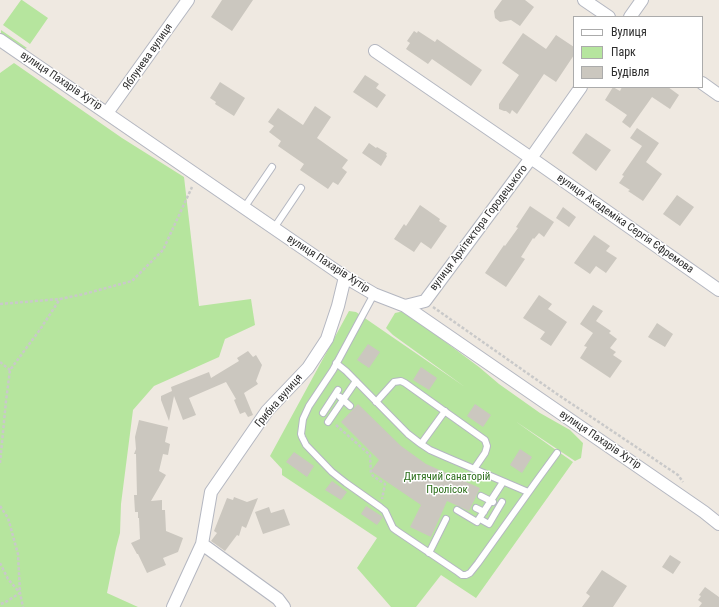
<!DOCTYPE html>
<meta charset="utf-8">
<style>
body{margin:0}
#map{position:relative;width:719px;height:607px;overflow:hidden;background:#efe9e1;font-family:"Roboto Condensed",sans-serif}
canvas{display:block}
.legend{position:absolute;left:573px;top:16px;width:130px;height:72px;box-sizing:border-box;background:#fff;border:1px solid #ababab;margin:0;padding:5px 7px;list-style:none;font-size:12px;color:#2e2e2e}
.legend li{display:flex;align-items:center;gap:8px;height:20px}
.legend b{width:20px;border:1px solid #ababab}
</style>
<div id="map">
<canvas width="719" height="607"></canvas>
<ul class="legend">
<li><b style="height:5px;background:#fff"></b>Вулиця</li>
<li><b style="height:11px;background:#b6e59e"></b>Парк</li>
<li><b style="height:11px;background:#cbc7bf"></b>Будівля</li>
</ul>
</div>
<script>
const ctx = document.querySelector('canvas').getContext('2d');
ctx.lineJoin = 'round';
function fill(path, color) { ctx.fillStyle = color; ctx.fill(path, 'evenodd'); }
const toPath = rows => new Path2D(rows.map(r => 'M' + r).join(''));
function stroke(path, color, width, dash) { ctx.strokeStyle = color; ctx.lineWidth = width; ctx.lineCap = dash ? 'butt' : 'round'; ctx.setLineDash(dash || []); ctx.stroke(path); }
function drawText(font, color, halo, rows, align = 'center') {
  ctx.font = font + ' "Roboto Condensed",sans-serif'; ctx.lineWidth = 3; ctx.setLineDash([]); ctx.textBaseline = 'middle'; ctx.strokeStyle = halo; ctx.fillStyle = color; for (const [text, x, y, turn = 0] of rows) {
    ctx.save(); ctx.translate(x, y); ctx.rotate((+turn || 0) * Math.PI / 180); ctx.textAlign = isNaN(turn) ? turn : align; if (halo) ctx.strokeText(text, 0, 0); ctx.fillText(text, 0, 0); ctx.restore();
  }
}
fill(toPath([
 [21,0,22,0,48,18,30,44,3,25],
 [1,30,27,48,22,50,1,35],
 [14,63,122,138,184,177,199,306,251,299,255,325,225,339,219,357,154,386,133,410,121,504,120,533,116,548,107,593,138,607,0,607,0,73],
 [349,311,356,312,465,387,393,335,386,328,395,313,404,311,479,367,499,384,540,413,570,430,583,443,581,458,575,461,515,421,573,462,476,598,441,575,416,607,391,607,357,568,377,538,282,475,282,469,270,456]
]), '#b6e59e');
fill(toPath([
 [222,0,253,0,232,31,211,17],
 [502,0,525,0,534,7,520,26,511,20,500,22,495,18,494,11],
 [414,31,417,33,418,31,435,42,437,39,482,70,471,86,432,59,428,64,406,49,410,43,407,41],
 [523,33,546,49,556,35,574,47,574,55,556,82,544,74,517,114,512,110,510,114,506,111,504,111,499,109,499,104,519,75,502,63],
 [365,75,379,84,376,88,386,95,377,108,353,92],
 [220,82,245,98,234,116,215,104,216,102,210,98],
 [613,87,620,91,622,87,668,87,679,95,670,109,652,97,630,128,622,122,627,115,605,100],
 [315,106,331,117,317,138,348,160,342,168,347,172,338,185,333,182,328,189,300,170,304,164,278,146,281,141,269,132,274,126,268,122,278,108,303,125],
 [637,128,659,143,646,162,662,174,643,201,628,191,630,190,619,183,624,176,622,175,642,146,630,138],
 [586,133,611,150,596,171,572,153],
 [369,143,376,148,377,147,387,153,386,155,387,156,381,166,362,153],
 [677,195,694,207,680,226,663,214],
 [420,205,440,219,439,221,447,226,431,249,421,242,414,252,394,239,404,224,406,226],
 [530,206,554,222,544,237,539,233,534,239,533,238,521,257,525,259,506,287,485,273,504,245,505,246,518,228,516,227],
 [563,207,576,217,569,227,556,218],
 [594,235,610,246,606,251,617,258,606,273,596,266,590,274,574,263],
 [539,295,552,304,548,309,567,322,551,346,540,339,545,332,523,318],
 [593,305,603,311,596,321,611,331,609,333,617,339,610,348,616,352,613,355,622,361,610,378,580,358,587,347,584,346,593,333,580,324],
 [657,323,673,334,665,347,648,337],
 [368,344,380,352,369,368,357,360],
 [248,351,253,357,256,355,262,365,256,381,258,384,244,393,253,415,248,417,245,412,240,414,234,400,236,399,226,382,189,398,196,415,183,420,174,396,169,421,161,400,161,396,172,391,171,387,209,372,211,378,239,361,237,358],
 [421,367,437,378,429,390,413,380],
 [358,404,401,446,426,464,480,488,469,511,447,501,431,537,410,527,421,505,371,471,379,460,341,422],
 [475,404,491,415,483,427,467,416],
 [139,420,168,427,165,442,170,444,168,455,163,454,159,471,166,475,151,501,162,500,162,510,165,510,166,531,183,538,178,552,163,558,166,565,147,573,138,554,137,554,131,543,140,539,139,518,138,518,138,512,135,512,134,495,137,495,136,454,134,454,136,449,135,437],
 [520,449,532,457,522,473,510,465],
 [294,452,314,466,307,477,286,462],
 [332,481,347,492,341,500,325,490],
 [234,497,247,502,258,498,246,528,242,526,239,536,237,535,225,551,211,541,217,533,214,531,227,498,233,500],
 [366,506,383,517,377,525,361,514],
 [269,507,271,513,284,509,290,525,263,534,255,512],
 [670,555,681,562,673,574,662,567],
 [602,570,627,586,613,607,582,607,590,596,586,593],
 [705,587,719,597,719,607,699,607,702,603,698,600,701,596,699,595]
]), '#cbc7bf');
const service = toPath([
 [244,208,272,167],
 [274,228,301,188],
 [374,294,333,370,309,406,303,419,301,434,302,437,306,445,332,472,346,483,380,507,385,511,393,528,397,531,458,572,462,575,466,575,470,573,478,563,538,479,557,453],
 [336,363,346,371,408,434,421,444,430,450,446,457,528,492],
 [340,397,350,406],
 [376,402,394,382,401,381,405,383,485,440,487,446,486,450,485,453,474,469],
 [323,413,338,390],
 [328,422,356,381],
 [421,444,445,411],
 [481,496,493,502],
 [476,508,484,512],
 [457,510,477,522,503,482],
 [480,519,489,524,502,502],
 [429,553,446,519]
]);
const minor = toPath([
 [584,0,609,17],
 [630,17,642,0],
 [0,40,345,277,374,294,405,306,704,512,719,524],
 [375,51,531,158,719,290],
 [702,83,719,95],
 [107,113,188,0],
 [405,306,425,301,531,158,581,87],
 [173,607,202,544],
 [284,607,278,599,202,544,211,492,267,411,308,368,327,339,338,306,345,277]
]);
stroke(service, '#b4b7c1', 8);
stroke(minor, '#b4b7c1', 14);
stroke(toPath([
 [0,304,60,299,84,294,132,281,163,250,192,187],
 [433,307,557,394,678,475,683,482],
 [0,362,10,370],
 [336,425,370,455,371,473,373,476,385,484,382,499],
 [0,463,6,401,10,370,39,331,60,299],
 [0,506,8,518,18,554,20,593,4,603,0,604],
 [0,563,8,579,20,593,23,607]
]), '#c9c9c9', 2.5, [3, 2]);
stroke(service, '#fff', 6);
stroke(minor, '#fff', 12);
drawText('11px', '#2e2e2e', '#fff', [
 ["Яблунева вулиця",148,57,-55],
 ["вулиця Пахарів Хутір",61,81,34],
 ["вулиця Академіка Сергія Єфремова",625,224,35],
 ["вулиця Архітектора Городецького",479,228,-53],
 ["вулиця Пахарів Хутір",328,264,33],
 ["Грибна вулиця",279,401,-49],
 ["вулиця Пахарів Хутір",600,440,34]
]);
drawText('11px', '#2c6e1b', '#fff', [
 ["Дитячий санаторій",447,477],
 ["Пролісок",447,490]
]);
</script>
